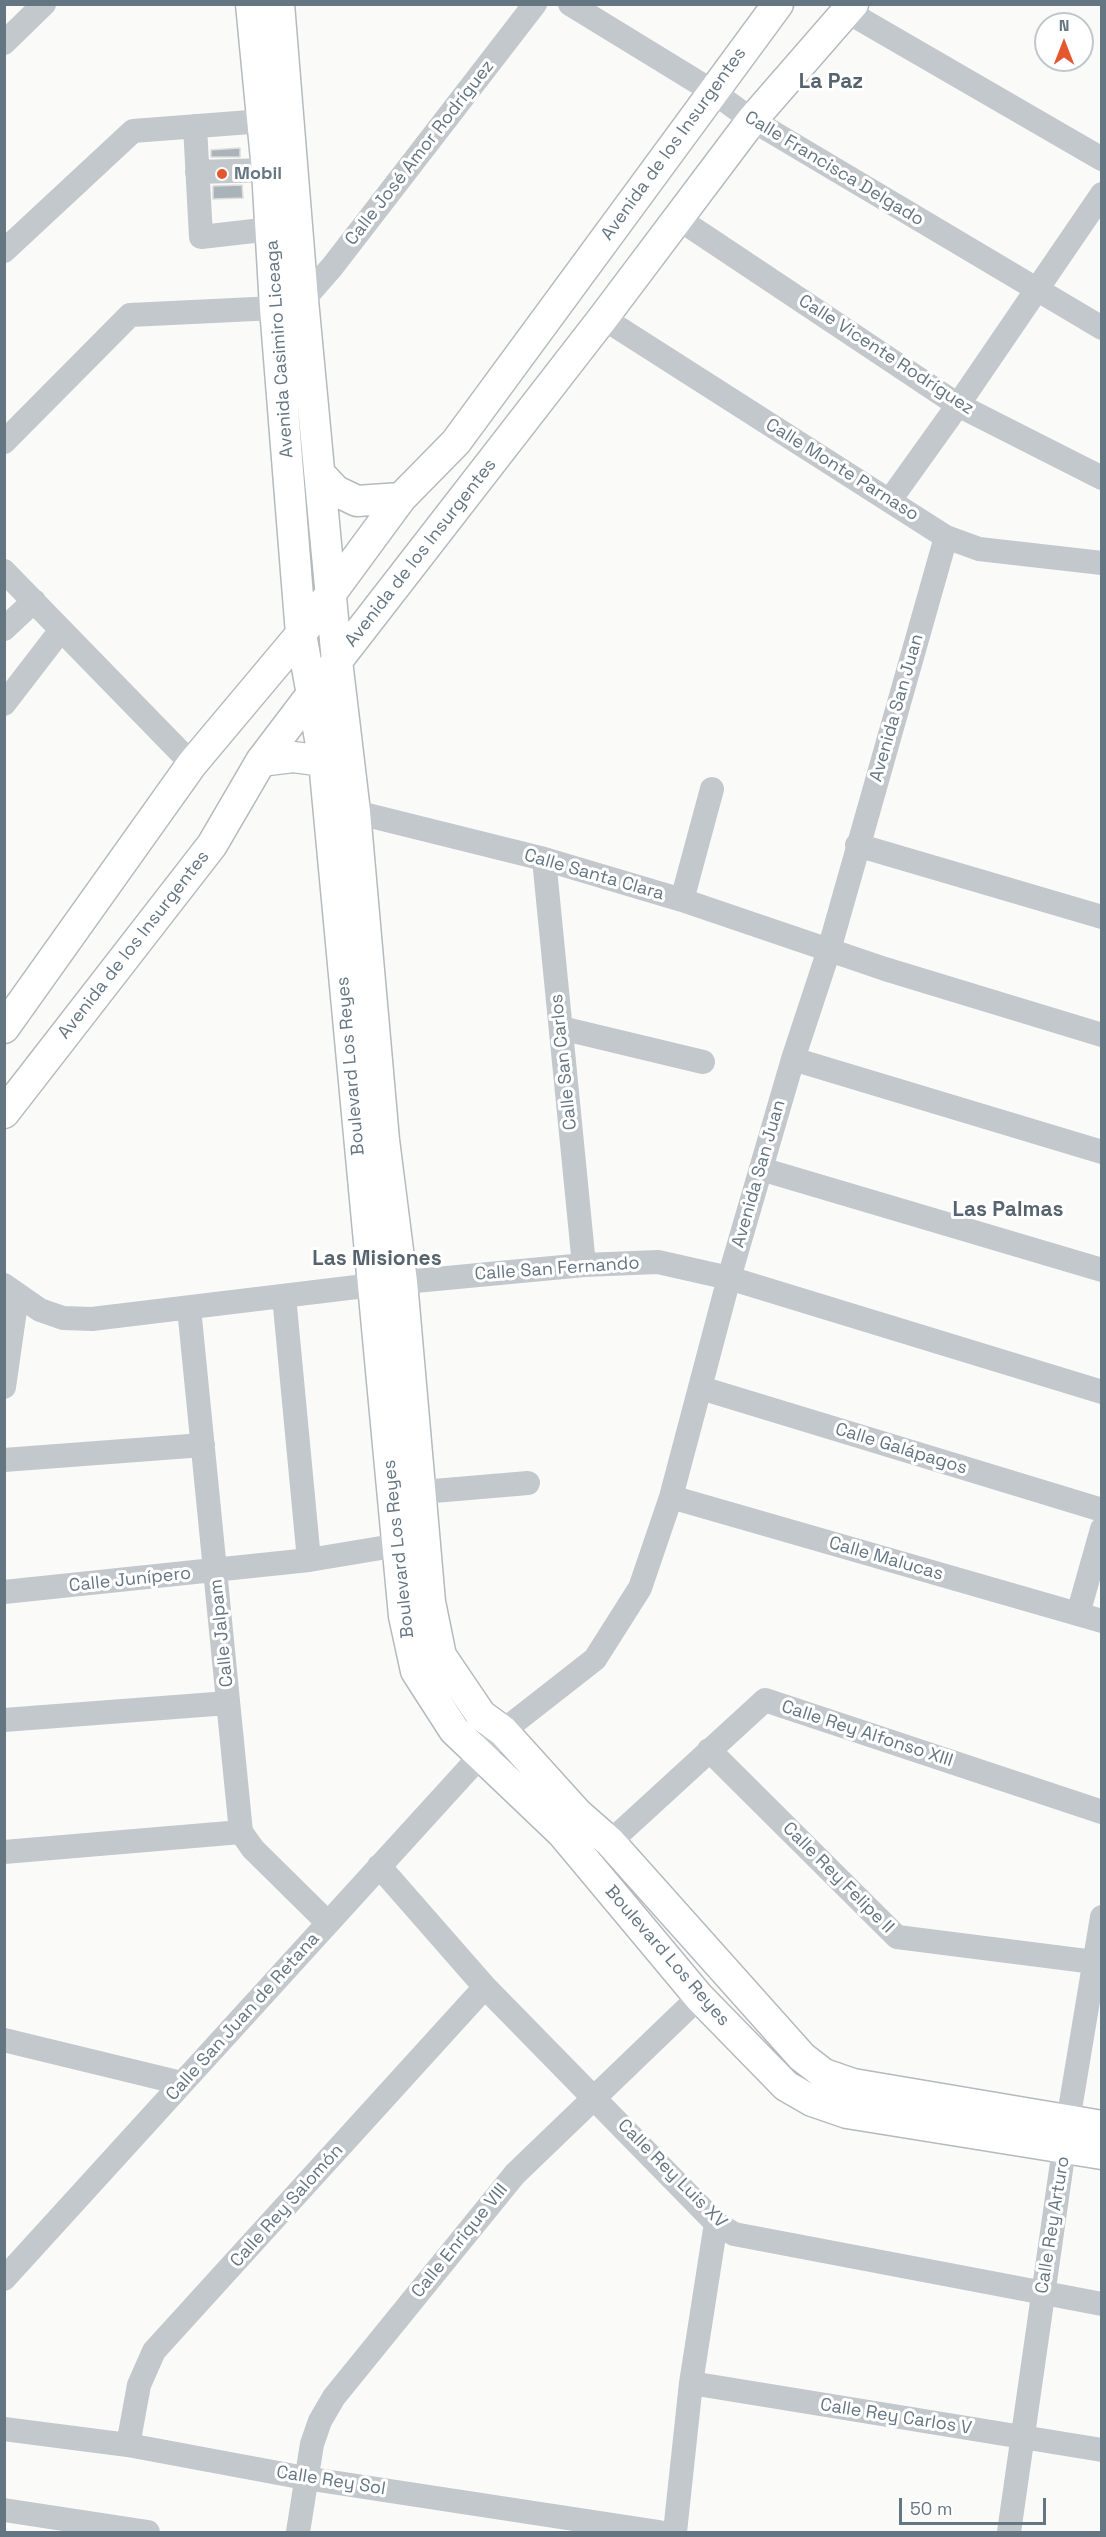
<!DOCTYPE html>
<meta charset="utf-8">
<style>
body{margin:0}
#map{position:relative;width:1106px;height:2537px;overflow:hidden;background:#fafaf8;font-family:"Space Grotesk",sans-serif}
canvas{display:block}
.frame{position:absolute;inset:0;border:6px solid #657683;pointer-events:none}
.north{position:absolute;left:1034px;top:12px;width:60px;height:60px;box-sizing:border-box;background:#fff;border:2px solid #c1c8cd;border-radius:50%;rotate:0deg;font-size:16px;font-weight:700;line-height:24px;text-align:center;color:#657683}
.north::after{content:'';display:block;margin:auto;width:21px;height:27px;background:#e4572e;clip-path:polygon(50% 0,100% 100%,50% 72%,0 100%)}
.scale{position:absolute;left:899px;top:2498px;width:147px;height:27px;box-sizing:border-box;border:3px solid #657683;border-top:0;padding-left:8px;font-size:18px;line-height:21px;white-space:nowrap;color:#657683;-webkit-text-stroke:4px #fff;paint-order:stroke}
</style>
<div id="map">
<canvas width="1106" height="2537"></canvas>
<div class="frame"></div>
<div class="north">N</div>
<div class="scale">50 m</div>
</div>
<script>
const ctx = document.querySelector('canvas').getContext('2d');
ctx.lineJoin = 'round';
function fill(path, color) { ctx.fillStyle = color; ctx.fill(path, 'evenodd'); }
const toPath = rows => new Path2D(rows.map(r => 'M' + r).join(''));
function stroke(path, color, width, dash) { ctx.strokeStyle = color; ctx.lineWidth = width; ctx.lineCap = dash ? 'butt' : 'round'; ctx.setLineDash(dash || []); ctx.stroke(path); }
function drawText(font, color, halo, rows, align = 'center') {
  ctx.font = font + ' "Space Grotesk",sans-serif'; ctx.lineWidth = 6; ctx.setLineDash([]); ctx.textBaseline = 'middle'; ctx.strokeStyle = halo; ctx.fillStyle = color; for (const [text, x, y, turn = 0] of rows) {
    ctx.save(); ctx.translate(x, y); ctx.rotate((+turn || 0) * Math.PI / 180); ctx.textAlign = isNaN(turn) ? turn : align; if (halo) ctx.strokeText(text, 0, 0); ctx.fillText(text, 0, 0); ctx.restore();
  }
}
const building = toPath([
 [240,148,240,157,211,157,211,150,240,148],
 [242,185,243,198,213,199,213,186,242,185]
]);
fill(building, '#aab3b9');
stroke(building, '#dcdcda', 1.5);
const major = toPath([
 [251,4,267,170,275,308,301,634,324,761,404,1616,416,1671,454,1730,562,1833,699,1997,786,2086,812,2101,847,2113,1102,2154],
 [279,4,303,300,337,661,355,812,384,1140,402,1282,430,1602,441,1656,481,1715,503,1731,578,1814,610,1842,802,2057,824,2074,853,2084,1102,2126],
 [320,474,336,491,357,501,401,498],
 [261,761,293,757,324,761],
 [4,1028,192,764,301,634,401,498,456,442,778,4],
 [4,1113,212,845,261,761,337,661,603,318,752,120,853,4]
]);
stroke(major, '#b5babe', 33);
stroke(toPath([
 [570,4,712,91,752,120,1102,328],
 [848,12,1102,159],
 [4,43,44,4],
 [195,126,201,237,271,229],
 [197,172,267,170],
 [679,219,958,405,1102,478],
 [4,251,133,131,263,121],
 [603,318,946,537,979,549,1102,563],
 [4,442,130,315,275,308,303,300,332,267,535,4],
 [890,500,958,405,1102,194],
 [4,571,192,764],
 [4,629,34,601],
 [4,704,61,630],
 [355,812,544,859,682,900,885,969,1102,1035],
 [857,845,1102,917],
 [544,859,584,1265],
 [682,900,712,789],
 [561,1028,703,1062],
 [793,1059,1102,1152],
 [761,1169,1102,1270],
 [4,1285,40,1310,63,1318,92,1319,373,1285,584,1265,658,1262,729,1278,1102,1392],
 [284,1296,309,1560],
 [189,1308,241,1832,253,1849,328,1923],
 [4,1387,17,1296],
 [701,1388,1102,1510],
 [4,1460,203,1445],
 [422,1492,528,1483],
 [671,1497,1102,1621],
 [4,1592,309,1560,399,1545],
 [1078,1614,1102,1529],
 [4,1720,228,1703],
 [709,1750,897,1937,1102,1963],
 [610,1842,765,1700,1102,1812],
 [4,1852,241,1832],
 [379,1866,485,1987,716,2223,734,2234,1102,2304],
 [4,2040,181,2083],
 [4,2279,503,1731,595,1659,640,1588,671,1497,729,1278,793,1059,829,950,946,537],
 [691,2383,1102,2450],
 [4,2429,128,2445,305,2478,659,2532],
 [128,2445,139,2385,154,2351,485,1987],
 [4,2510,148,2532],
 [298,2532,312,2444,320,2421,334,2397,515,2174,699,1997],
 [675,2532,691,2383,716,2223],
 [1009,2532,1068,2121,1102,1917]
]), '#c3c8cc', 24);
stroke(major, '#fff', 30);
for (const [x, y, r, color] of [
 [222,174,6,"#e4572e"]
]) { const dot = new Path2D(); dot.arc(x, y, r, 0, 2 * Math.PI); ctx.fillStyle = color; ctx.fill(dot); stroke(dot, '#fff', 2); }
drawText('18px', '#657683', '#fff', [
 ["Avenida de los Insurgentes",674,144,-54],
 ["Calle José Amor Rodríguez",420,153,-52],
 ["Calle Francisca Delgado",834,169,31],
 ["Avenida Casimiro Liceaga",280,349,-94],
 ["Calle Vicente Rodríguez",886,355,33],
 ["Calle Monte Parnaso",842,470,32],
 ["Avenida de los Insurgentes",421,553,-52],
 ["Avenida San Juan",897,708,-74],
 ["Calle Santa Clara",594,875,16],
 ["Avenida de los Insurgentes",134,945,-52],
 ["Calle San Carlos",564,1062,-96],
 ["Boulevard Los Reyes",351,1066,-95],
 ["Avenida San Juan",759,1174,-74],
 ["Calle San Fernando",557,1269,-4],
 ["Calle Galápagos",901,1449,17],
 ["Boulevard Los Reyes",399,1549,-96],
 ["Calle Malucas",886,1559,16],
 ["Calle Junípero",130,1580,-6],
 ["Calle Jalpam",222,1633,-96],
 ["Calle Rey Alfonso XIII",867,1734,18],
 ["Calle Rey Felipe II",838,1878,45],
 ["Boulevard Los Reyes",667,1956,49],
 ["Calle San Juan de Retana",243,2017,-48],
 ["Calle Rey Luis XV",672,2174,45],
 ["Calle Rey Salomón",287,2206,-48],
 ["Calle Rey Arturo",1053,2225,-81],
 ["Calle Enrique VIII",460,2241,-51],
 ["Calle Rey Carlos V",896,2417,9],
 ["Calle Rey Sol",331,2481,9]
]);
drawText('bold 18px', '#657683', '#fff', [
 ["Mobil",234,174]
], 'left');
drawText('bold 21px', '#57646e', '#fff', [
 ["La Paz",831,82],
 ["Las Palmas",1008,1210],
 ["Las Misiones",377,1259]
]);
</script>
